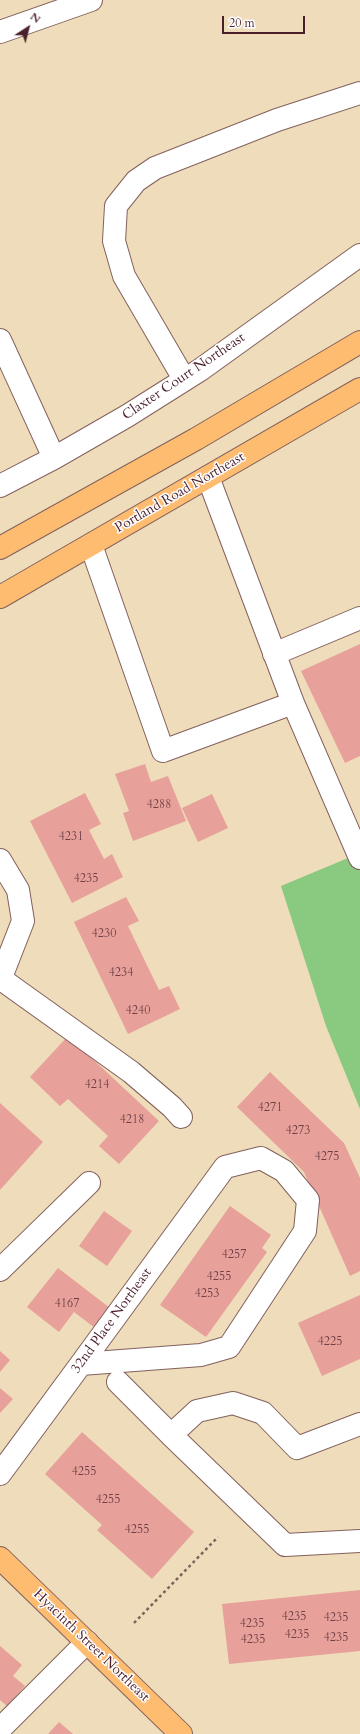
<!DOCTYPE html>
<style>
body{margin:0}
#map{position:relative;width:360px;height:1734px;overflow:hidden;background:#eedcba;font-family:Cardo,serif}
canvas{display:block}
.north{position:absolute;left:8px;top:8px;width:40px;height:40px;-webkit-text-stroke:3px #fff;paint-order:stroke;rotate:36deg;font-size:11px;font-weight:700;line-height:16px;text-align:center;color:#4a1f2b}
.north::after{content:'';display:block;margin:auto;width:14px;height:18px;background:#4a1f2b;clip-path:polygon(50% 0,100% 100%,50% 72%,0 100%)}
.scale{position:absolute;left:222px;top:16px;width:83px;height:18px;box-sizing:border-box;border:2px solid #4a1f2b;border-top:0;padding-left:5px;font-size:12px;line-height:14px;white-space:nowrap;color:#4a1f2b;-webkit-text-stroke:3px #fff;paint-order:stroke}
</style>
<div id="map">
<canvas width="360" height="1734"></canvas>
<div class="north">N</div>
<div class="scale">20 m</div>
</div>
<script>
const ctx = document.querySelector('canvas').getContext('2d');
ctx.lineJoin = 'round';
function fill(path, color) { ctx.fillStyle = color; ctx.fill(path, 'evenodd'); }
const toPath = rows => new Path2D(rows.map(r => 'M' + r).join(''));
function stroke(path, color, width, dash) { ctx.strokeStyle = color; ctx.lineWidth = width; ctx.lineCap = dash ? 'butt' : 'round'; ctx.setLineDash(dash || []); ctx.stroke(path); }
function drawText(font, color, halo, rows, align = 'center') {
  ctx.font = font + ' Cardo,serif'; ctx.lineWidth = 3; ctx.setLineDash([]); ctx.textBaseline = 'middle'; ctx.strokeStyle = halo; ctx.fillStyle = color; for (const [text, x, y, turn = 0] of rows) {
    ctx.save(); ctx.translate(x, y); ctx.rotate((+turn || 0) * Math.PI / 180); ctx.textAlign = isNaN(turn) ? turn : align; if (halo) ctx.strokeText(text, 0, 0); ctx.fillText(text, 0, 0); ctx.restore();
  }
}
fill(toPath([
 [360,853,360,1109,326,1026,281,886]
]), '#8ac980');
fill(toPath([
 [360,644,360,756,345,763,301,671],
 [145,764,151,782,168,776,186,821,133,841,123,813,129,811,115,774],
 [85,793,101,824,89,830,104,859,112,854,123,877,72,903,30,821],
 [212,794,228,828,198,842,182,808],
 [126,897,139,921,128,926,159,990,169,986,180,1009,128,1034,74,922],
 [68,1036,159,1121,119,1164,99,1146,108,1136,68,1099,60,1106,30,1077],
 [270,1072,344,1143,360,1178,360,1271,350,1276,304,1172,237,1107],
 [0,1103,43,1142,0,1190],
 [230,1206,271,1235,262,1248,267,1252,206,1337,160,1305],
 [104,1211,132,1231,107,1266,79,1246],
 [58,1268,110,1308,95,1328,74,1312,59,1332,27,1307],
 [360,1295,360,1359,322,1376,298,1323],
 [0,1351,10,1360,0,1372],
 [0,1388,13,1399,0,1413],
 [82,1432,194,1532,152,1579,97,1530,102,1525,45,1474],
 [360,1590,360,1651,229,1664,222,1604],
 [0,1646,22,1665,13,1676,25,1686,7,1706,0,1700],
 [59,1722,73,1734,48,1734]
]), '#e7a19a');
const minor = toPath([
 [0,32,91,0],
 [0,340,54,458],
 [184,379,124,276,114,241,116,206,136,181,155,168,277,120,360,93],
 [208,477,293,703,360,858],
 [0,486,54,458,127,416,200,370,360,255],
 [91,545,163,751,293,703],
 [274,654,360,618],
 [0,860,18,890,23,921,0,980],
 [1,979,131,1072,172,1107,181,1117],
 [0,1270,89,1183],
 [118,1382,171,1435],
 [360,1424,297,1448,263,1413,233,1403,197,1411,171,1435,285,1545,360,1541],
 [0,1474,81,1364,225,1167,261,1158,284,1171,308,1200,305,1231,229,1347,201,1355,81,1364],
 [0,1729,87,1642]
]);
const major = toPath([
 [0,548,196,439,360,342],
 [0,597,360,389],
 [0,1558,181,1734]
]);
stroke(minor, '#83615d', 24);
stroke(major, '#83615d', 24);
stroke(toPath([
 [134,1623,218,1537]
]), '#83615d', 2.5, [3, 3]);
stroke(minor, '#fff', 22);
stroke(major, '#fdbc70', 22);
drawText('12px', '#714047', null, [
 ["4288",159,805],
 ["4231",71,837],
 ["4235",86,879],
 ["4230",104,934],
 ["4234",121,973],
 ["4240",138,1011],
 ["4214",97,1085],
 ["4271",270,1108],
 ["4218",132,1120],
 ["4273",298,1131],
 ["4275",327,1157],
 ["4257",234,1255],
 ["4255",219,1277],
 ["4253",207,1294],
 ["4167",67,1304],
 ["4225",330,1342],
 ["4255",84,1472],
 ["4255",108,1500],
 ["4255",137,1530],
 ["4235",294,1617],
 ["4235",336,1618],
 ["4235",252,1624],
 ["4235",297,1635],
 ["4235",336,1638],
 ["4235",253,1640]
]);
drawText('14px', '#4a1f2b', '#fff', [
 ["Claxter Court Northeast",184,377,-34],
 ["Portland Road Northeast",180,493,-30],
 ["32nd Place Northeast",112,1321,-54],
 ["Hyacinth Street Northeast",91,1646,44]
]);
</script>
